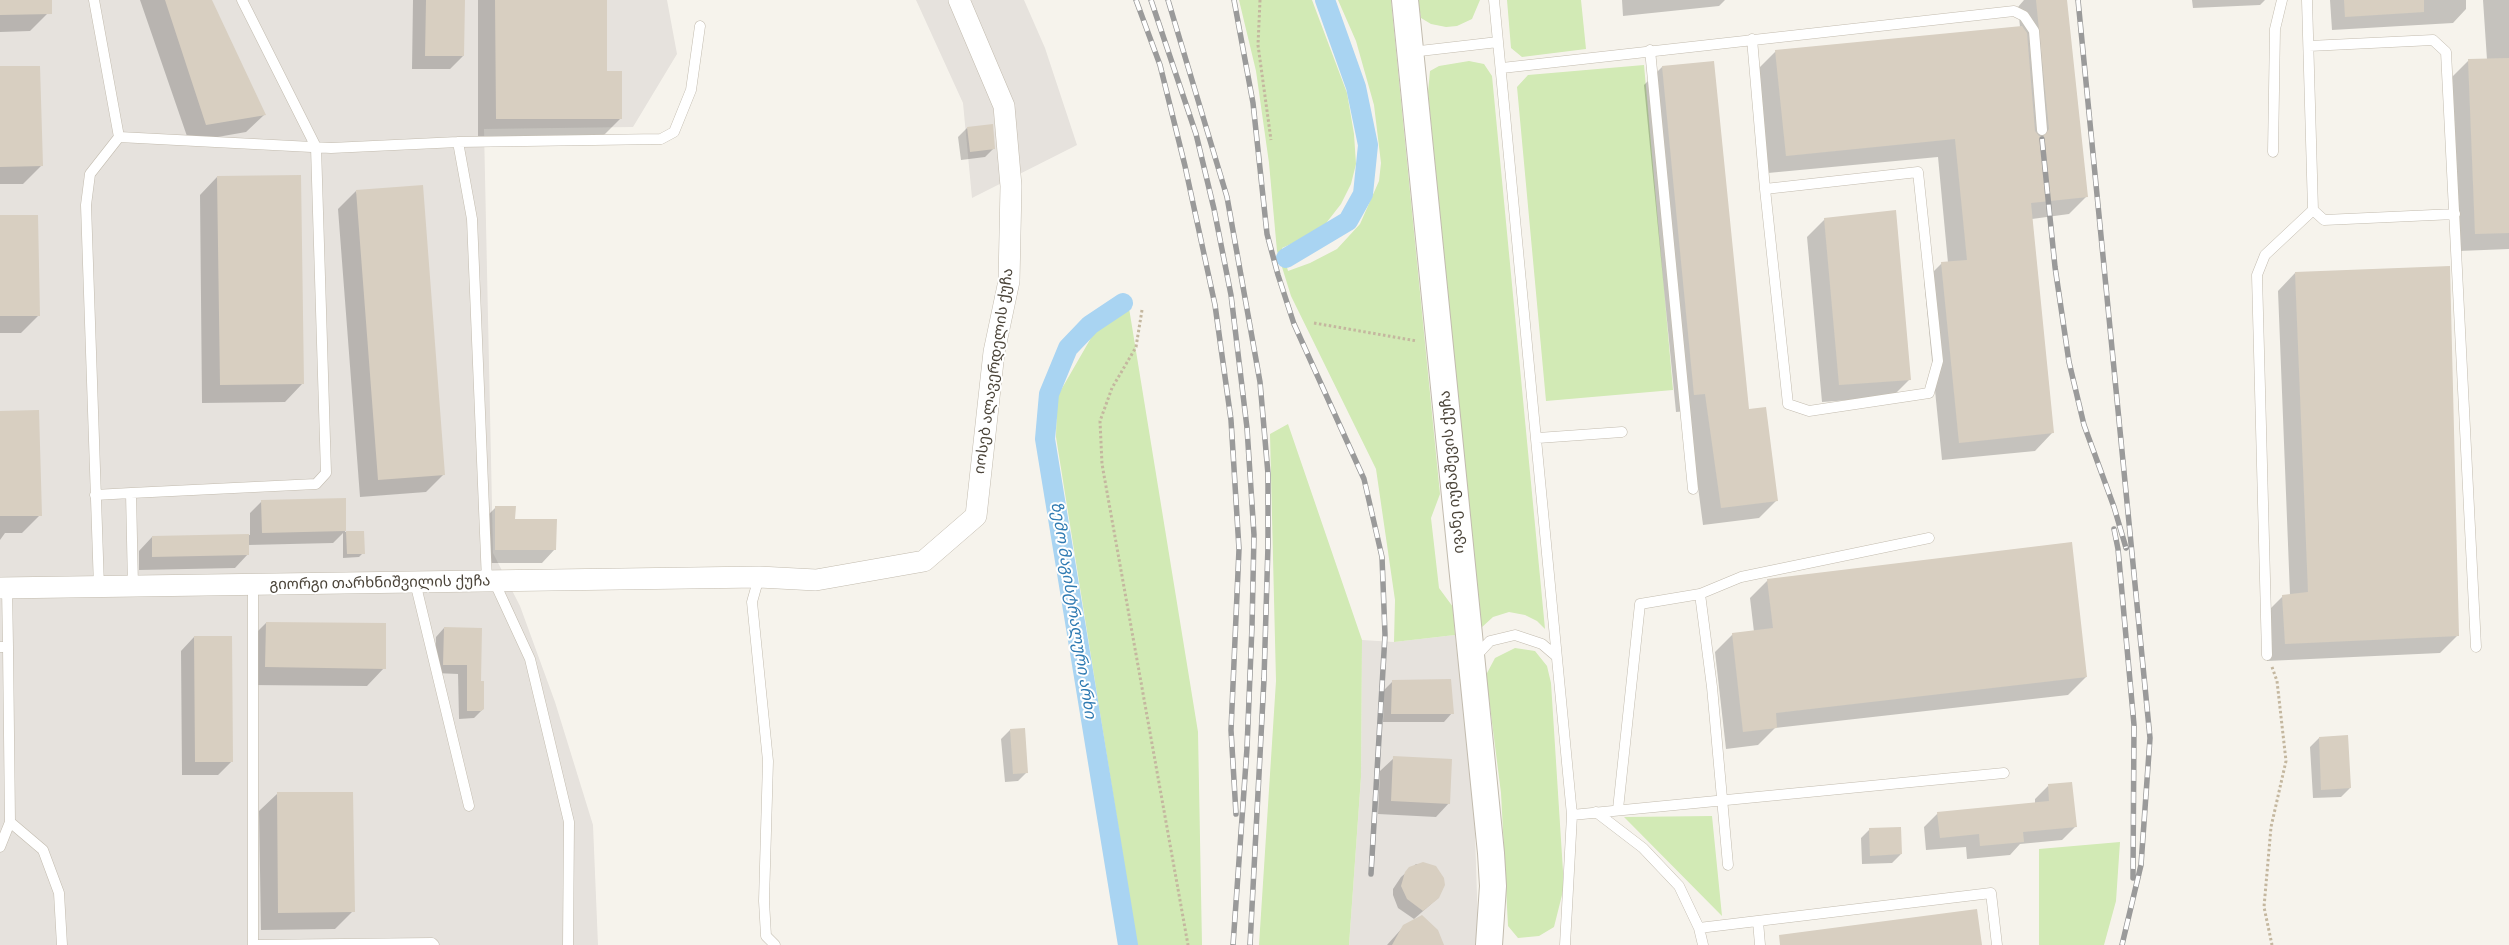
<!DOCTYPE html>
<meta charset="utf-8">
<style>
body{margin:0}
canvas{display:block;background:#f6f3ec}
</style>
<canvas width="2509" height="945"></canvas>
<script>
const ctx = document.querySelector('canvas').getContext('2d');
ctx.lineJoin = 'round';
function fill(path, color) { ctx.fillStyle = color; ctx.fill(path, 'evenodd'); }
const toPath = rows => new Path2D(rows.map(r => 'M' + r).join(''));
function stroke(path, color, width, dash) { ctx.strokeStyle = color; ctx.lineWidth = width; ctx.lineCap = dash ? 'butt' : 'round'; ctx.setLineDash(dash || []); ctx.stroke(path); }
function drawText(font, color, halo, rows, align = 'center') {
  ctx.font = font + ' Rubik,"Noto Sans Georgian",sans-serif'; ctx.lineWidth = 4; ctx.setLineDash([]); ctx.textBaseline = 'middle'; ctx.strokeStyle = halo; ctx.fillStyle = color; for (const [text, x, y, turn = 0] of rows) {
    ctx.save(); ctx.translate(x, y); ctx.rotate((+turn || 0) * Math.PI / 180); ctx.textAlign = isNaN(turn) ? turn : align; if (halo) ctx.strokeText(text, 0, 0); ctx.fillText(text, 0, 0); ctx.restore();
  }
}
fill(toPath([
 [0,0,667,0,677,54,633,127,484,129,493,553,520,606,555,702,593,825,598,945,0,945],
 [916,0,1024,0,1045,48,1077,145,972,198,963,103],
 [1455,635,1474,802,1478,926,1475,945,1349,945,1361,777,1362,640,1394,642]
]), '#e6e2dd');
fill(toPath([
 [1239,0,1312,0,1347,93,1354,134,1356,164,1351,184,1341,204,1320,231,1282,248,1288,271,1310,263,1337,249,1360,224,1379,181,1381,163,1374,105,1356,41,1338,0,1391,0,1440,494,1431,518,1439,588,1453,607,1455,635,1394,642,1395,600,1376,469,1291,296,1277,251,1269,163,1256,71],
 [1418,0,1480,0,1472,19,1457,26,1446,27,1431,24,1421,18],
 [1507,0,1581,0,1586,49,1522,57,1511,48],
 [1469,61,1484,64,1492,76,1545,629,1537,621,1525,615,1509,612,1493,617,1481,628,1428,92,1430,71,1439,66],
 [1644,65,1673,390,1546,401,1517,87,1528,75],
 [1129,308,1198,732,1202,945,1137,945,1056,437,1057,397,1095,331],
 [1288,424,1362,640,1361,777,1349,945,1259,945,1276,681,1270,434],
 [1515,648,1535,651,1547,666,1551,683,1564,887,1554,927,1539,936,1518,938,1508,926,1501,793,1486,675,1495,658],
 [1712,816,1722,916,1624,817],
 [2120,842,2116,901,2104,945,2039,945,2039,849]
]), '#d2eab5');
fill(toPath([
 [0,0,47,0,48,13,30,31,0,32],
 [140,0,211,0,264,115,246,132,189,142],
 [413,0,464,0,463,56,450,69,412,69],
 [478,0,606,0,606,72,621,118,603,136,478,136],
 [1622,0,1725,0,1719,6,1623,16],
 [2024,0,2065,0,2087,196,2069,214,2032,219,2052,433,2035,451,1942,460,1924,281,1942,263,1948,263,1938,157,1768,173,1758,69,1776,51,2020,27,2018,7],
 [2192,0,2265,0,2260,5,2193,8],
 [2330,0,2466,0,2466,9,2453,23,2332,30],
 [2483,0,2509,0,2509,249,2459,251,2451,78,2468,61,2487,60],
 [1713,62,1748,411,1777,500,1759,518,1703,525,1688,411,1676,412,1644,85,1662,67],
 [0,68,41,166,23,184,0,184],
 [967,128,994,148,985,157,961,160,958,137],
 [217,177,302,384,285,402,202,403,200,195],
 [356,191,444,474,426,492,360,497,338,209],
 [0,217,39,315,21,333,0,333],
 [1825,219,1910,379,1892,397,1822,402,1807,237],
 [2295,273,2458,635,2440,653,2267,661,2265,614,2283,596,2290,595,2278,291],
 [0,412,40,515,22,533,5,533,0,540],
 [344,499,345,532,363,532,363,553,359,557,343,558,343,533,333,543,248,545,248,554,235,568,139,570,139,551,152,537,250,535,250,513,262,501],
 [496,507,514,521,555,549,542,563,482,563,482,521],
 [1768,580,2086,677,2068,695,1775,728,1758,745,1726,749,1715,652,1733,634,1754,632,1750,598],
 [266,623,384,668,367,686,248,685,248,641],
 [444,628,480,682,483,709,474,718,459,719,458,674,435,673,436,637],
 [194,637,232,761,218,775,182,775,181,651],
 [1393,681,1452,713,1444,722,1383,722,1384,690],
 [1010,730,1027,772,1018,781,1005,782,1001,739],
 [2319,738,2350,788,2341,797,2313,798,2310,747],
 [1394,758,1449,803,1436,817,1378,814,1380,771],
 [2048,786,2075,827,2062,840,2020,844,2010,855,1967,859,1966,847,1926,850,1924,827,1938,813,2035,804,2035,799],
 [277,794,353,911,335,929,261,930,259,811],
 [1870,829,1901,854,1892,863,1862,864,1861,838],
 [1416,864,1429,864,1438,898,1414,919,1398,908,1393,895,1393,889,1401,877],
 [1404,926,1440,945,1387,945]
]), '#0003');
stroke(toPath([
 [1286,258,1348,221,1363,194,1368,145,1356,87,1325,0],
 [1123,303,1090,325,1068,348,1049,394,1045,439,1128,945]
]), '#a9d4f2', 20);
fill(toPath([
 [0,0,52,0,52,14,0,15],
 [165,0,212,0,266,115,206,125],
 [426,0,465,0,464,56,425,56],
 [495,0,607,0,607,71,622,71,622,119,496,119],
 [2036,0,2067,0,2088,197,2031,203,2054,433,1959,443,1941,262,1967,260,1955,139,1786,156,1775,50,2022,26,2027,33,2035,131,2039,136,2043,137,2049,129],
 [2344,0,2424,0,2424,12,2345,17],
 [2509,58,2509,233,2475,234,2468,59],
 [1714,61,1749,409,1766,407,1778,501,1721,508,1705,394,1694,395,1662,66],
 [0,66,40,66,43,166,0,167],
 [993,124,995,149,970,152,967,127],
 [301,175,304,384,220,385,217,176],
 [423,185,445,475,378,480,356,190],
 [1896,210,1911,380,1839,385,1824,218],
 [0,215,38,215,40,316,0,316],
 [2450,266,2459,636,2285,644,2282,595,2308,592,2295,272],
 [39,410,42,516,0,516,0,411],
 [346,498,346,531,262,533,261,500],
 [495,506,516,506,515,519,557,519,556,550,495,550],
 [346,531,364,531,365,554,347,554],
 [249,534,249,555,152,557,152,536],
 [2072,542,2087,677,1776,713,1777,728,1743,732,1732,633,1773,628,1767,579],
 [266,622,386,623,386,669,265,667],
 [444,627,482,628,481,681,484,681,484,709,481,711,467,711,467,665,443,665],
 [194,636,232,636,233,762,195,762],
 [1451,679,1454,714,1391,714,1392,680],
 [1025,728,1028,773,1013,774,1010,729],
 [2348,735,2351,788,2321,790,2319,737],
 [1393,756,1452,759,1450,804,1391,801],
 [2072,782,2077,827,2023,832,2024,842,1980,846,1979,834,1940,838,1937,812,2049,801,2048,784],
 [277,792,353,792,355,912,278,913],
 [1901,827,1902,854,1870,856,1869,828],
 [1423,862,1436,866,1444,878,1445,885,1439,898,1423,911,1407,899,1401,886,1405,872,1409,867],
 [1977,909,1982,945,1780,945,1779,935],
 [1422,915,1438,930,1444,945,1392,945,1403,925]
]), '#d8cfc1');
const service = toPath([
 [94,0,119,137,331,148,458,142,661,139,674,132,691,90,700,26],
 [1494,0,1572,815,1565,945],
 [2307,0,2313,210,2324,220,2455,214],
 [1752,39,1765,189,1788,404,1809,411,1929,393,1938,361,1918,172,1765,189],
 [2309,46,2433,40,2446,52,2476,647],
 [1650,50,1693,489],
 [1411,52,1498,42],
 [1502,68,2014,11,2024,16,2034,31,2042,130],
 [458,142,472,219,487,581],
 [2273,152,2275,29,2282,0],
 [1538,438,1622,432],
 [95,495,131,493],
 [759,577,752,602,768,761,764,901,766,936,775,945],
 [494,581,530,659,569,822,568,945],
 [415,582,469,806],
 [133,586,131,493,316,484,326,473,316,147,242,0],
 [99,587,86,205,90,174,119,137],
 [1700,594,1712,687,1728,865],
 [0,647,8,647,7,588],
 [2267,655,2257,275,2265,255,2313,210],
 [1476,656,1490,641,1515,635,1542,644,1556,656],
 [1618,809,1640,604,1700,594,1741,577,1929,538],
 [1596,812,1643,848,1679,886,1699,928,1703,945],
 [1572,815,2004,773],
 [10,822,43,850,59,893,62,945],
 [0,847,10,822,8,647],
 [1758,921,1760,945],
 [1699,928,1991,893,1997,945],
 [253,945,253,585],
 [253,945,432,943,434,945]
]);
const minor = toPath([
 [0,588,759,577,816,580,924,561,976,516,994,352,1009,281,1011,186,1004,106,959,0]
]);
const tertiary = toPath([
 [1405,0,1491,853,1493,886,1489,945]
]);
stroke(service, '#c2bbae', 11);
stroke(minor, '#c2bbae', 22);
stroke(tertiary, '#c2bbae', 28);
stroke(toPath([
 [1260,0,1258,45,1271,140],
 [1142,310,1136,347,1112,388,1100,421,1102,464,1188,945],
 [1314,323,1417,341],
 [2272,667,2277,681,2286,761,2271,827,2264,907,2272,945]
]), '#c4b79f', 3, [2.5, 2.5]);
stroke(service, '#fff', 10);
stroke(minor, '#fff', 21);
stroke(tertiary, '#fff', 26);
const rail = toPath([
 [1136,0,1160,65,1185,166,1215,305,1231,420,1239,549,1231,730,1236,814],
 [1151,0,1196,134,1214,209,1231,295,1247,428,1254,535,1252,626,1247,748,1233,945],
 [1168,0,1227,197,1260,382,1268,474,1268,545,1264,679,1250,945],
 [1234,0,1253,103,1267,234,1278,275,1294,324,1364,479,1382,557,1385,635,1371,874],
 [2078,0,2150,738,2141,865,2122,945],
 [2042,139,2055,267,2069,362,2084,425,2114,507,2126,548],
 [2114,529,2118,549,2134,725,2133,878]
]);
stroke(rail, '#9a9a9a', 5.5);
stroke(rail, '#fff', 4, [11]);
drawText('15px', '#4b4439', '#fff', [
 ["იოსებ ალავერდელის ქუჩა",994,371,-82],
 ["ივანე იუმაშევის ქუჩა",1452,472,-95],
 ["გიორგი თარხნიშვილის ქუჩა",380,583,-1]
]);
drawText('italic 16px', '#2e7ab2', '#fff', [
 ["ზემო მაგისტრალური არხი",1073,610,81]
]);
</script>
